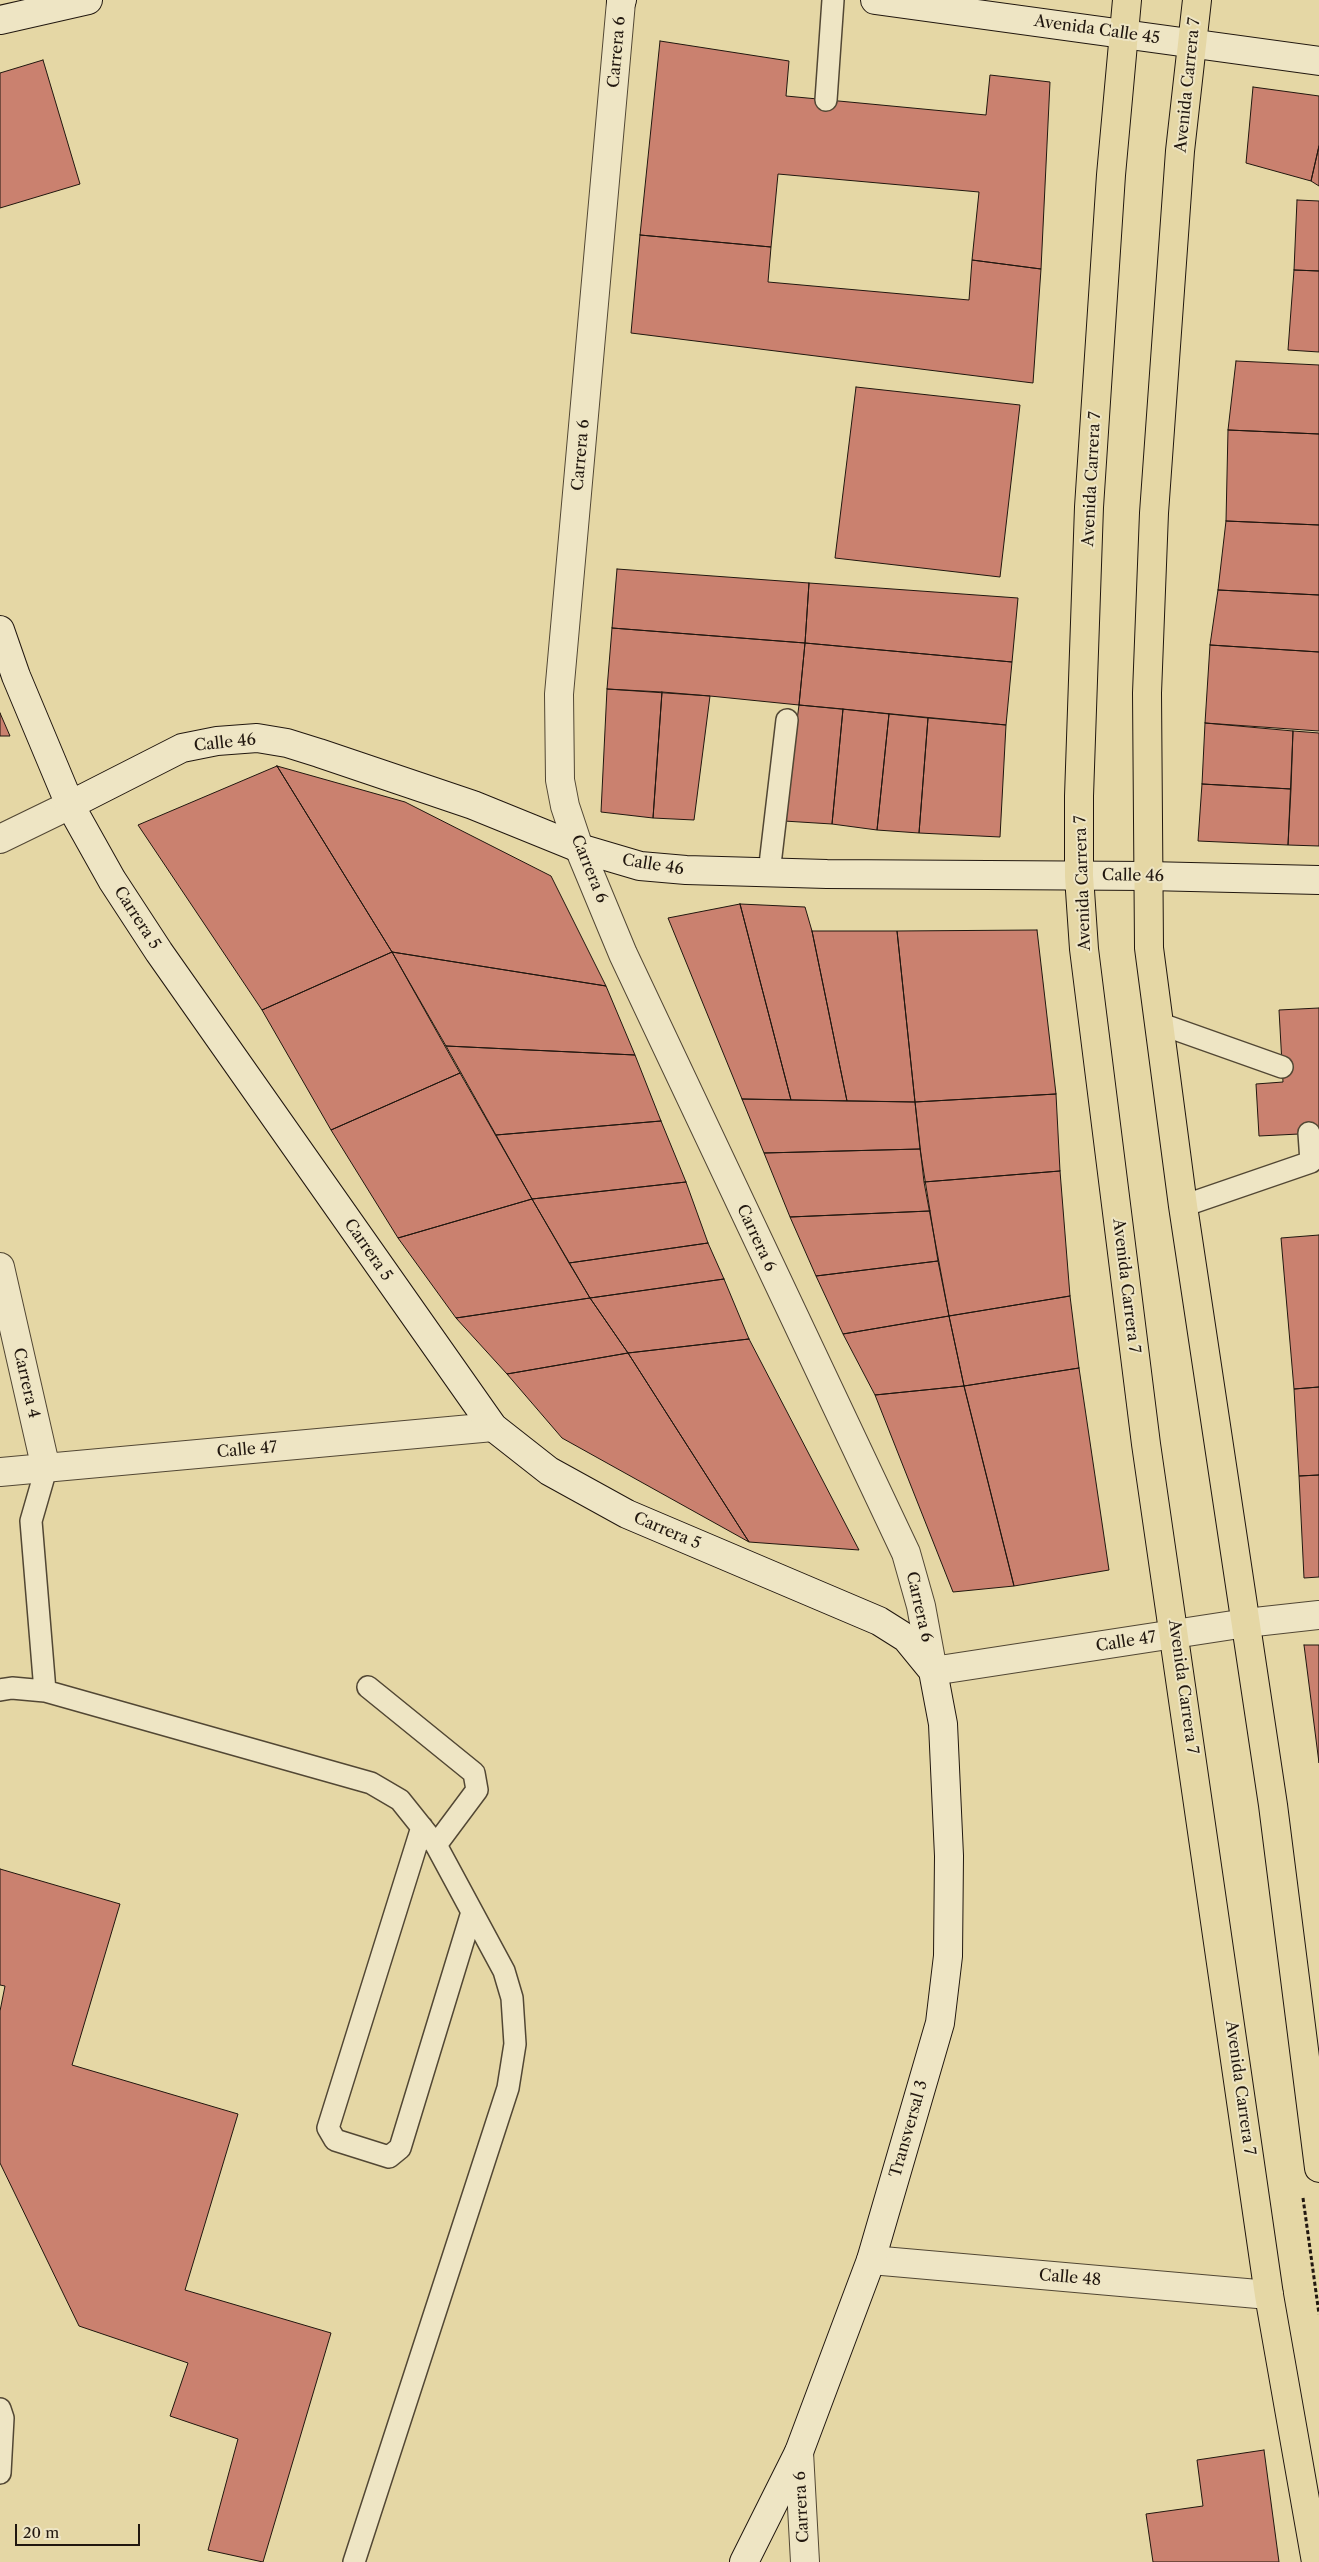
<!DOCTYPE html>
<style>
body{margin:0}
#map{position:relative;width:1319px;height:2562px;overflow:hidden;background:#e5d7a5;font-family:"Libre Caslon Text",serif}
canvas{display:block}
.scale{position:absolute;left:15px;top:2524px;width:125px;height:22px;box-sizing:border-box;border:2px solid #21170f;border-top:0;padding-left:6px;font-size:15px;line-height:18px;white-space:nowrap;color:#21170f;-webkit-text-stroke:4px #eee5c4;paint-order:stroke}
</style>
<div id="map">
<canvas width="1319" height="2562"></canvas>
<div class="scale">20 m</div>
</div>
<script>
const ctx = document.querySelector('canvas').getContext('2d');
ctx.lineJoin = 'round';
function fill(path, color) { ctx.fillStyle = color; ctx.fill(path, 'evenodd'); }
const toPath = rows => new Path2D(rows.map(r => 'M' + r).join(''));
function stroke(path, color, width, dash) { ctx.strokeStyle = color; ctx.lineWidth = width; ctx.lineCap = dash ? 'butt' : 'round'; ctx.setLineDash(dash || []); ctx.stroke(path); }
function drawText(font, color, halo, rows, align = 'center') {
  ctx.font = font + ' "Libre Caslon Text",serif'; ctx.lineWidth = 4; ctx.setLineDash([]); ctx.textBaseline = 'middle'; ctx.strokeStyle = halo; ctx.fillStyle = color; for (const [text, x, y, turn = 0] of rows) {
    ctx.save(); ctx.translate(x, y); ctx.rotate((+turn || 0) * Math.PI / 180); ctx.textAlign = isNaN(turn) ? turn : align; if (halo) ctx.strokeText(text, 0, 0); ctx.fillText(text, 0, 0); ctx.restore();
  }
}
const building = toPath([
 [660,41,789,61,786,96,986,115,990,75,1050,82,1041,269,972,260,979,192,778,174,771,247,640,235,660,41],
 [43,60,80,184,0,208,0,73,43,60],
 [1253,87,1319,96,1319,146,1311,181,1246,163,1253,87],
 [1319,146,1319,186,1311,181,1319,146],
 [1297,200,1319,201,1319,271,1294,270,1297,200],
 [640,235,771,247,768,282,969,300,972,260,1041,269,1033,383,631,333,640,235],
 [1294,270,1319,271,1319,352,1288,350,1294,270],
 [1236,361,1319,365,1319,434,1228,430,1236,361],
 [856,387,1020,405,1000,577,835,558,856,387],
 [1228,430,1319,434,1319,525,1226,521,1228,430],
 [1226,521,1319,525,1319,595,1218,590,1226,521],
 [617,569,809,583,805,643,612,628,617,569],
 [809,583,1018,598,1012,662,805,643,809,583],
 [1218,590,1319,595,1319,652,1210,645,1218,590],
 [612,628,805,643,799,705,710,696,607,689,612,628],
 [805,643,1012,662,1006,725,799,705,805,643],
 [1210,645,1319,652,1319,731,1205,723,1210,645],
 [607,689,662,692,653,818,601,812,607,689],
 [662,692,710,696,694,820,653,818,662,692],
 [799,705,843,709,832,824,784,821,799,705],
 [843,709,889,714,877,830,832,824,843,709],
 [0,713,10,736,0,736,0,713],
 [889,714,928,718,919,833,877,830,889,714],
 [928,718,1006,725,1000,837,919,833,928,718],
 [1205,723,1293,731,1291,789,1202,784,1205,723],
 [1293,731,1319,733,1319,846,1288,845,1293,731],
 [277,766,405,802,551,876,606,986,392,952,277,766],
 [277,766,392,952,262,1010,138,825,277,766],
 [1202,784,1291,789,1288,845,1198,841,1202,784],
 [740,904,805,907,812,931,847,1101,791,1100,740,904],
 [740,904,791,1100,742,1099,668,918,740,904],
 [1037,930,1056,1094,915,1102,897,931,1037,930],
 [812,931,897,931,915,1102,847,1101,812,931],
 [392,952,606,986,635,1055,446,1046,392,952],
 [392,952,460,1073,331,1130,262,1010,392,952],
 [1319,1008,1319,1133,1259,1136,1256,1084,1283,1082,1279,1010,1319,1008],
 [446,1046,635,1055,661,1121,496,1135,446,1046],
 [460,1073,532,1199,398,1238,331,1130,460,1073],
 [1056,1094,1060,1171,924,1182,915,1102,1056,1094],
 [742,1099,915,1102,920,1149,764,1153,742,1099],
 [661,1121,686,1182,532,1199,496,1135,661,1121],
 [920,1149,930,1211,790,1217,764,1153,920,1149],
 [1060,1171,1070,1296,949,1316,924,1182,1060,1171],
 [686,1182,708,1243,569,1263,532,1199,686,1182],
 [532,1199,590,1298,456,1318,398,1238,532,1199],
 [930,1211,938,1261,816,1276,790,1217,930,1211],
 [1319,1235,1319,1387,1294,1389,1281,1238,1319,1235],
 [708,1243,724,1279,590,1298,569,1263,708,1243],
 [938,1261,949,1316,843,1334,816,1276,938,1261],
 [724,1279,749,1339,628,1353,590,1298,724,1279],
 [1070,1296,1079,1368,964,1386,949,1316,1070,1296],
 [590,1298,628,1353,507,1374,456,1318,590,1298],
 [949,1316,964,1386,875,1395,843,1334,949,1316],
 [749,1339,859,1550,749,1542,628,1353,749,1339],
 [628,1353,749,1542,562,1438,507,1374,628,1353],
 [1079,1368,1109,1570,1014,1586,964,1386,1079,1368],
 [964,1386,1014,1586,953,1592,875,1395,964,1386],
 [1319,1387,1319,1475,1299,1476,1294,1389,1319,1387],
 [1319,1475,1319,1577,1304,1578,1299,1476,1319,1475],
 [1304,1645,1319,1645,1319,1763,1304,1645],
 [0,1869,120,1904,72,2065,238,2114,185,2290,331,2333,263,2562,208,2550,238,2439,170,2416,188,2363,79,2326,0,2163,0,2011,5,1986,0,1985,0,1869],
 [1264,2450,1279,2562,1153,2562,1146,2514,1203,2506,1197,2460,1264,2450]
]);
fill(building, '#ca816f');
stroke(building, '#21170f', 1);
const lane = toPath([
 [826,100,833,0],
 [769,873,787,720],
 [1158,1023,1282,1067],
 [1183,1206,1311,1162,1309,1133],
 [368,1687,474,1773,477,1790,436,1845],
 [0,1690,12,1688,45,1691,371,1783,400,1800,436,1845,504,1971,512,1998,515,2044,508,2088,354,2562],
 [45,1691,31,1521,46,1469],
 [422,1827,328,2128,335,2140,389,2157,400,2148,472,1912],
 [0,2409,3,2418,0,2473]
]);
const street = toPath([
 [621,2,559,694,560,780,565,806,579,848,623,954,906,1553,921,1606,933,1671,1246,1623,1319,1615],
 [0,839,70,805],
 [0,1267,46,1469],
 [0,1472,493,1427],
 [871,2260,1269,2295],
 [799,2452,805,2562]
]);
const secondary = toPath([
 [875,0,1319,61],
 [621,2,622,0],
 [0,20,88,0],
 [0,630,16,676,70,805,112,880,159,952,493,1427,549,1471,627,1514,879,1621,906,1638,933,1671,943,1724,949,1856,948,1956,940,2023,871,2260,799,2452,744,2562],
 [70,805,182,748,217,741,257,738,287,743,319,753,473,805,579,848,640,866,686,870,827,874,1148,876,1319,880]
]);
const primary = toPath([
 [1127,0,1111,175,1089,507,1079,796,1079,876,1084,949,1146,1444,1269,2295,1316,2562],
 [1197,0,1180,151,1154,513,1147,693,1149,948,1183,1206,1273,1805,1319,2168]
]);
stroke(lane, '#524734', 24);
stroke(street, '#524734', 30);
stroke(secondary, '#21170f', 30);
stroke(primary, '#21170f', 30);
stroke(toPath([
 [1303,2198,1319,2314]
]), '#21170f', 3, [4, 2.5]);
stroke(lane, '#eee5c4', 21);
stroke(street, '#eee5c4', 28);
stroke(secondary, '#eee5c4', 28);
stroke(primary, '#e5d7a5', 28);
drawText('16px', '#21170f', '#eee5c4', [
 ["Avenida Calle 45",1097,30,8],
 ["Carrera 6",617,52,-85],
 ["Avenida Carrera 7",1188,85,-84],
 ["Carrera 6",581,455,-85],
 ["Avenida Carrera 7",1092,479,-87],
 ["Calle 46",225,743,-6],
 ["Calle 46",653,865,9],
 ["Carrera 6",589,869,68],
 ["Calle 46",1133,876,1],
 ["Avenida Carrera 7",1083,883,-92],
 ["Carrera 5",137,918,57],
 ["Carrera 6",756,1238,65],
 ["Carrera 5",368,1250,55],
 ["Avenida Carrera 7",1126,1286,83],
 ["Carrera 4",26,1383,77],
 ["Calle 47",247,1450,-5],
 ["Carrera 5",667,1531,23],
 ["Carrera 6",919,1607,77],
 ["Calle 47",1126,1642,-9],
 ["Avenida Carrera 7",1183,1687,82],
 ["Avenida Carrera 7",1240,2088,82],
 ["Transversal 3",909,2129,-74],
 ["Calle 48",1070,2278,5],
 ["Carrera 6",802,2507,-93]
]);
</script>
